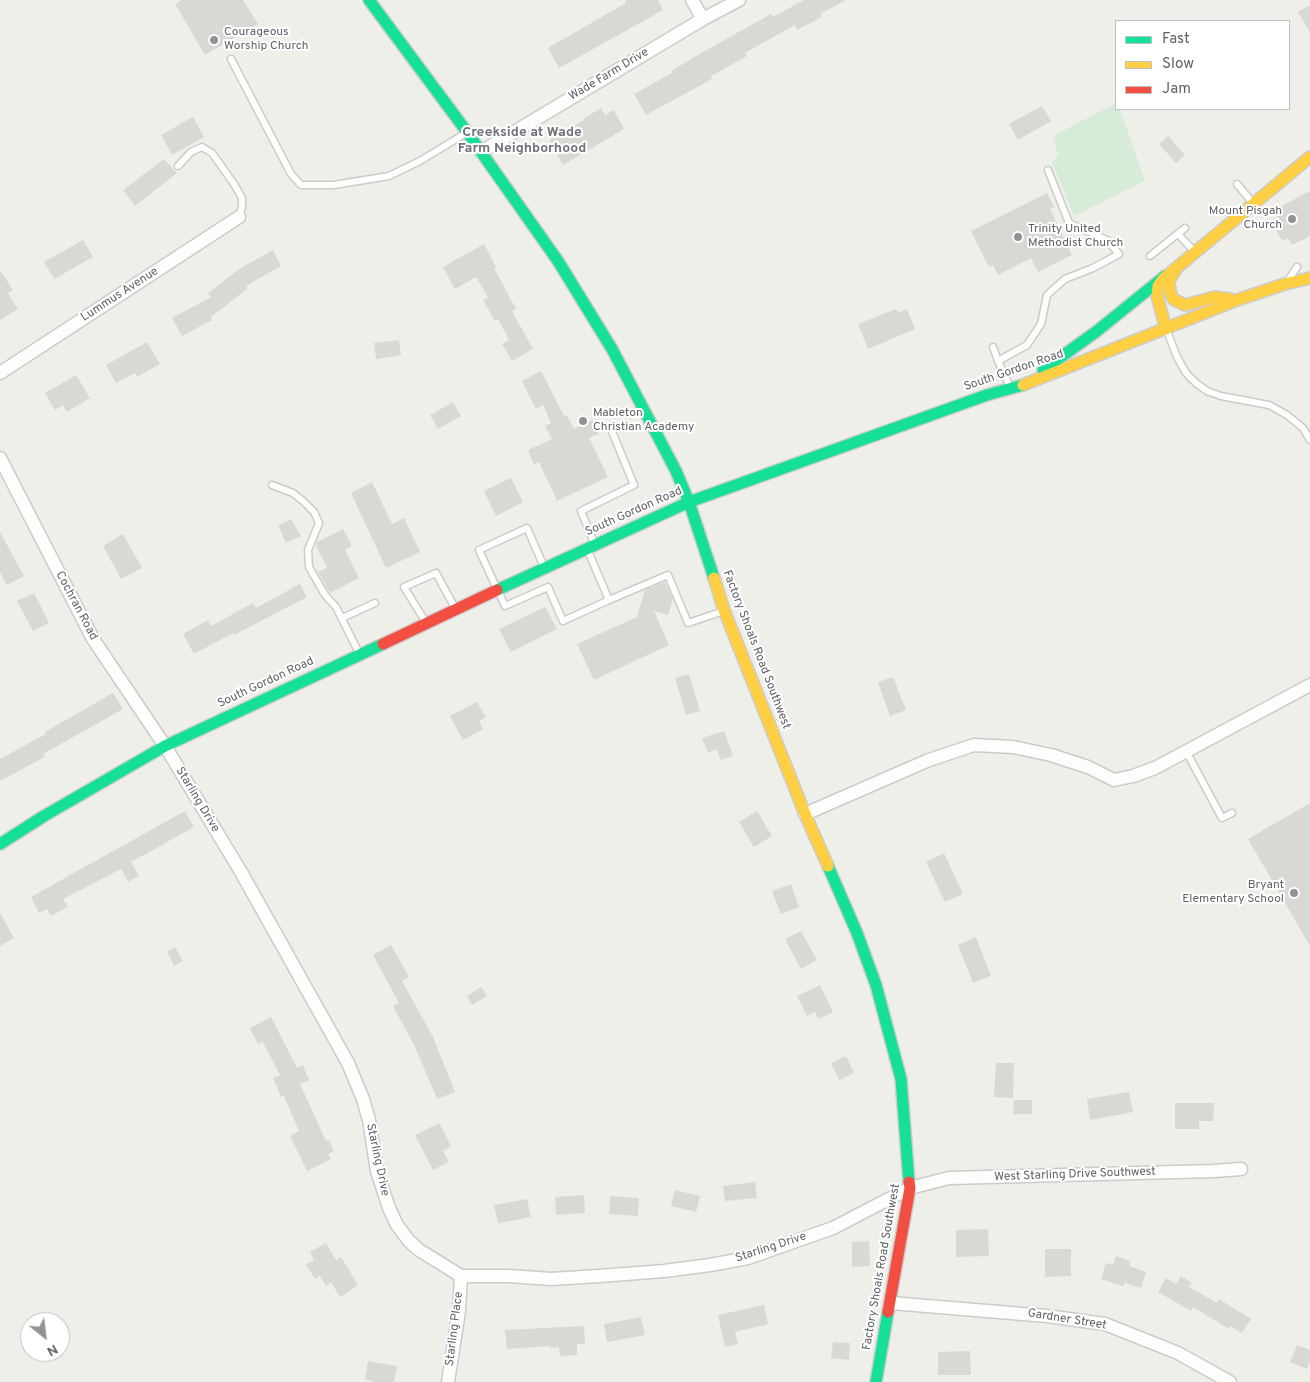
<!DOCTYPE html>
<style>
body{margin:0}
#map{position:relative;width:1310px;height:1382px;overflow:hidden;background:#efefea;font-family:Overpass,sans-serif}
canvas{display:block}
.legend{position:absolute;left:1115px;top:20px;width:175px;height:90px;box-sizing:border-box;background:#fff;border:1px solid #bfc0c3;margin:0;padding:6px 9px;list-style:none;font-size:15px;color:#5f6268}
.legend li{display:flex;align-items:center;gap:10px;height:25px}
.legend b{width:25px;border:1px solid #bfc0c3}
.north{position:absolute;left:20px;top:1312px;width:50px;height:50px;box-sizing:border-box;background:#fff;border:1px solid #bfc0c3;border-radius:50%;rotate:151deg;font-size:14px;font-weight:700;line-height:20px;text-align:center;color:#5f6268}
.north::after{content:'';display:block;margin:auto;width:18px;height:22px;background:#919396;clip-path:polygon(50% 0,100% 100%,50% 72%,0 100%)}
</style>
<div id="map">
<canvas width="1310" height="1382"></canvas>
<ul class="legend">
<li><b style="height:6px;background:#16e098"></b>Fast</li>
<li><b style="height:6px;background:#ffcf43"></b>Slow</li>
<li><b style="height:6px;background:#f24e42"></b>Jam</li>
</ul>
<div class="north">N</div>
</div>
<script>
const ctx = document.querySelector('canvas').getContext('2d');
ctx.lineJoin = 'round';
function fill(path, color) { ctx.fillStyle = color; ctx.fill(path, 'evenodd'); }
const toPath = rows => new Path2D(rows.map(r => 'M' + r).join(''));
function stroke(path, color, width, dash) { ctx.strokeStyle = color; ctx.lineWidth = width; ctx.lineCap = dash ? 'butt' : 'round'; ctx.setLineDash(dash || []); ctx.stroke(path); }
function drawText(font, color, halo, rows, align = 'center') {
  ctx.font = font + ' Overpass,sans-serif'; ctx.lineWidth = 4; ctx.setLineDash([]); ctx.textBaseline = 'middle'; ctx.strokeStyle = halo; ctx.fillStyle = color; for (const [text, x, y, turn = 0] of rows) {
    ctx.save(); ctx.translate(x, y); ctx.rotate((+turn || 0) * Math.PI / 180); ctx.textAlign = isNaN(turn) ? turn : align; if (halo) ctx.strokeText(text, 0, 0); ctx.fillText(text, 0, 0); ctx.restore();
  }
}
fill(toPath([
 [1116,103,1116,109,1120,109,1145,181,1074,216,1052,162,1058,155,1053,136]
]), '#d7ecd8');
fill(toPath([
 [182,0,243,0,258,24,205,55,175,4],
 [625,0,658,0,663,10,559,68,548,48,626,3],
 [804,0,846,0,820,14,822,17,797,30,795,25,745,53,747,56,711,76,712,79,646,115,634,94,672,73,671,71,708,49,771,14,773,17],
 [1310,5,1310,33,1298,12],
 [1042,106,1051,121,1018,140,1009,124],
 [601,108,605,115,614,110,624,129,563,165,549,140,584,120,583,119],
 [193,117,204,137,172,155,161,135],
 [1168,136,1185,155,1176,163,1159,144],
 [164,159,177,173,135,206,123,190],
 [1310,191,1310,236,1292,245,1288,238,1282,241,1271,220,1277,217,1274,210],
 [1047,193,1054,207,1050,209,1072,255,1038,272,1031,258,998,275,993,265,989,267,971,231],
 [83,240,93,257,54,279,44,262],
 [484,244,496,267,494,268,516,309,512,311,533,349,512,361,502,344,509,340,498,319,495,321,483,300,488,297,476,277,455,289,443,267],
 [273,250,281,266,246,286,248,288,211,317,212,320,182,336,172,318,211,297,208,293,239,269],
 [0,270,13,290,8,293,18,309,0,320],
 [896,309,898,313,907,309,915,329,868,349,858,324],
 [399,340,401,355,376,359,374,343],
 [147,342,160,364,137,377,135,373,116,383,106,365],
 [541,371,564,416,567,415,574,429,592,420,599,434,589,438,608,477,557,501,539,462,534,464,528,450,552,439,545,426,551,423,543,405,536,409,522,381],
 [76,375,90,398,67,412,63,405,55,410,45,393],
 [453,402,461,416,438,429,430,415],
 [511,478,523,502,496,516,484,491],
 [372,482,392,524,404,518,420,552,386,568,351,493],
 [291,519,301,536,286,543,278,526],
 [343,529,352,546,345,550,359,578,330,593,318,572,327,568,316,545,317,542],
 [0,532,24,576,7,585,0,572],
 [123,534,142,568,121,579,103,546],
 [665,582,673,599,668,615,654,611,669,645,594,680,577,644,637,617,645,590],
 [300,584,307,597,234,635,233,633,194,654,183,634,208,620,211,626,253,603,256,608],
 [34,593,49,623,33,631,17,601],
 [545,607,557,629,511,652,499,629],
 [689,674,700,711,686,715,675,678],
 [893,677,906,710,890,716,878,682],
 [113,693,123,709,43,754,45,757,0,781,0,759,46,734,45,732],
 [477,702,486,717,479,721,483,729,463,740,450,716],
 [724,731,733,756,721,760,717,749,708,753,702,738],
 [1310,803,1310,946,1248,839],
 [185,811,194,827,131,862,139,876,128,882,121,869,63,899,68,907,51,916,47,909,39,913,31,897],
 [757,811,772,836,754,847,739,822],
 [944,853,963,894,945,902,926,862],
 [791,884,799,907,781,914,772,891],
 [0,913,14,938,0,946],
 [801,931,817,960,801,969,785,939],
 [976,937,991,976,973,983,958,945],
 [391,945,409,977,402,981,432,1035,455,1092,437,1099,415,1047,393,1006,399,1003,373,955],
 [175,947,183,961,174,966,167,951],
 [820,985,833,1012,818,1019,815,1012,807,1016,797,996],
 [481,987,487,996,472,1005,467,996],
 [271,1017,297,1068,303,1065,309,1080,300,1084,326,1141,329,1140,334,1151,328,1154,331,1159,307,1171,290,1136,299,1131,284,1096,281,1097,273,1078,280,1075,263,1042,258,1044,250,1028],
 [846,1056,854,1073,839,1080,831,1063],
 [996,1063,1014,1063,1013,1098,994,1097],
 [1129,1092,1133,1112,1090,1120,1087,1099],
 [1014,1100,1032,1100,1032,1114,1013,1114],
 [1175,1103,1214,1103,1213,1121,1199,1121,1199,1129,1175,1129],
 [439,1123,451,1146,443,1151,449,1162,433,1170,415,1135],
 [755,1182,757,1198,725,1201,723,1186],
 [675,1190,700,1196,696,1212,671,1206],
 [584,1195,585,1213,556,1215,555,1197],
 [610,1196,639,1198,638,1216,609,1214],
 [527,1199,531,1217,498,1223,494,1205],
 [988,1229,989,1256,956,1257,956,1230],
 [869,1241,870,1266,852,1267,852,1242],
 [326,1243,336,1260,341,1257,358,1285,340,1297,331,1282,326,1286,320,1276,315,1279,306,1264,314,1260,310,1252],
 [1045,1249,1071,1249,1071,1276,1045,1277],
 [1116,1256,1130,1261,1129,1266,1146,1272,1141,1288,1125,1283,1123,1286,1101,1279,1106,1263,1113,1265],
 [1181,1276,1192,1283,1189,1287,1217,1303,1219,1299,1251,1319,1242,1333,1230,1326,1229,1329,1193,1307,1191,1311,1158,1292,1166,1278,1176,1284],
 [764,1305,768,1324,735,1332,738,1344,725,1347,718,1315],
 [641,1317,645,1335,607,1342,604,1324],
 [584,1326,585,1344,577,1344,577,1355,560,1356,559,1347,550,1348,550,1346,507,1349,505,1330],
 [833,1342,850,1343,849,1360,831,1358],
 [1297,1345,1310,1350,1310,1360,1307,1369,1290,1362],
 [970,1351,971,1375,938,1375,938,1352],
 [368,1361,397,1366,394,1382,375,1382,365,1379]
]), '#d8d8d4');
const lane = toPath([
 [231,59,291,174,301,185,334,185,389,176,420,161,466,133],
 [178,166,191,152,202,147,212,153,234,184,242,198,242,207,239,217],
 [1237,184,1252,202],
 [1178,234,1194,251],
 [1150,256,1185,228],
 [1289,279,1297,267],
 [1167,331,1177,357,1186,373,1196,383,1207,391,1221,396,1269,405,1287,415,1303,428,1310,440],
 [993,347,998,361,1027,345,1041,324,1047,295,1065,279,1093,268,1119,254,1107,240,1069,223,1048,170],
 [998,361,1010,387],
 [272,485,293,493,303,501,314,512,319,523,308,550,309,567,325,595,336,607,359,653],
 [594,543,581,511,634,485,611,429],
 [544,567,527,528,479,550,505,606,548,587,563,621,609,600,588,551],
 [609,600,668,575,688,623,724,611],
 [342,618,375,603],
 [425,621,404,587,436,573,455,608],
 [1186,751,1222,818,1232,813]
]);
const street = toPath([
 [692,0,703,19],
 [481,152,703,19,739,0],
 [0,373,239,217],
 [0,458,93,639,165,746,241,872,348,1063,363,1099,369,1120,377,1171,389,1208,397,1225,409,1241,419,1250,461,1276,509,1276,551,1279,599,1276,664,1271,710,1265,748,1258,833,1228,910,1188,949,1178,1214,1171,1241,1169],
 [805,814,929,760,974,745,1013,747,1051,755,1088,767,1114,780,1133,776,1155,768,1310,685],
 [891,1303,1047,1316,1105,1324,1178,1353,1230,1382],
 [448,1382,459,1311,461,1276]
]);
const fast = toPath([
 [369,0,467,132,558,261,612,349,676,471,689,502,714,578],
 [1043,370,1097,331,1165,276],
 [497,590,689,502,987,395,1023,385],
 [0,844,44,816,165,746,383,644],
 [828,866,857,933,876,985,901,1079,909,1182],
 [876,1382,888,1312]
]);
const slow = toPath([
 [1175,271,1169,281,1170,292,1173,299,1185,305,1215,297,1230,299],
 [1166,329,1157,296,1158,286,1163,279,1310,157],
 [1023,385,1237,300,1285,284,1310,278],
 [714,578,724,610,805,814,828,866]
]);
const jam = toPath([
 [383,644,497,590],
 [888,1312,910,1188,909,1182]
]);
stroke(lane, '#cbcbcb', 9);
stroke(street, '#cbcbcb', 15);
stroke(fast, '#ccc', 14);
stroke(slow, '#ccc', 14);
stroke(jam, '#ccc', 14);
stroke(lane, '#fdfdfc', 6);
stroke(street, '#fdfdfc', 12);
stroke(fast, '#16e098', 11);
stroke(slow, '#ffcf43', 11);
stroke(jam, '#f24e42', 11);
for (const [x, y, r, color] of [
 [214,40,5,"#919396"],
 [1292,219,5,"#919396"],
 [1018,237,5,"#919396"],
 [583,421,5,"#919396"],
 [1294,893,5,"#919396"]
]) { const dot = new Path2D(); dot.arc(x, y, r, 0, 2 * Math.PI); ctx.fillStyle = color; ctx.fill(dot); stroke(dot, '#fff', 2); }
drawText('12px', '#5f6268', '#fff', [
 ["Courageous",224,33],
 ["Worship Church",224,47],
 ["Mount Pisgah",1282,212,"right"],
 ["Church",1282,226,"right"],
 ["Trinity United",1028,230],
 ["Methodist Church",1028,244],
 ["Mableton",593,414],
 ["Christian Academy",593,428],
 ["Bryant",1284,886,"right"],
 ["Elementary School",1284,900,"right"]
], 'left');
drawText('12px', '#5f6268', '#fff', [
 ["Wade Farm Drive",609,75,-31],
 ["Lummus Avenue",120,295,-33],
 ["South Gordon Road",1014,371,-19],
 ["South Gordon Road",634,512,-24],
 ["Cochran Road",76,606,62],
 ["Factory Shoals Road Southwest",756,650,69],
 ["South Gordon Road",266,683,-25],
 ["Starling Drive",197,800,59],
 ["Starling Drive",377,1160,78],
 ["West Starling Drive Southwest",1075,1175,-2],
 ["Starling Drive",771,1248,-18],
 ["Factory Shoals Road Southwest",882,1267,-80],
 ["Gardner Street",1067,1320,9],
 ["Starling Place",455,1329,-83]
]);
drawText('bold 14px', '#70737a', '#fff', [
 ["Creekside at Wade",522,133],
 ["Farm Neighborhood",522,149]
]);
</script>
